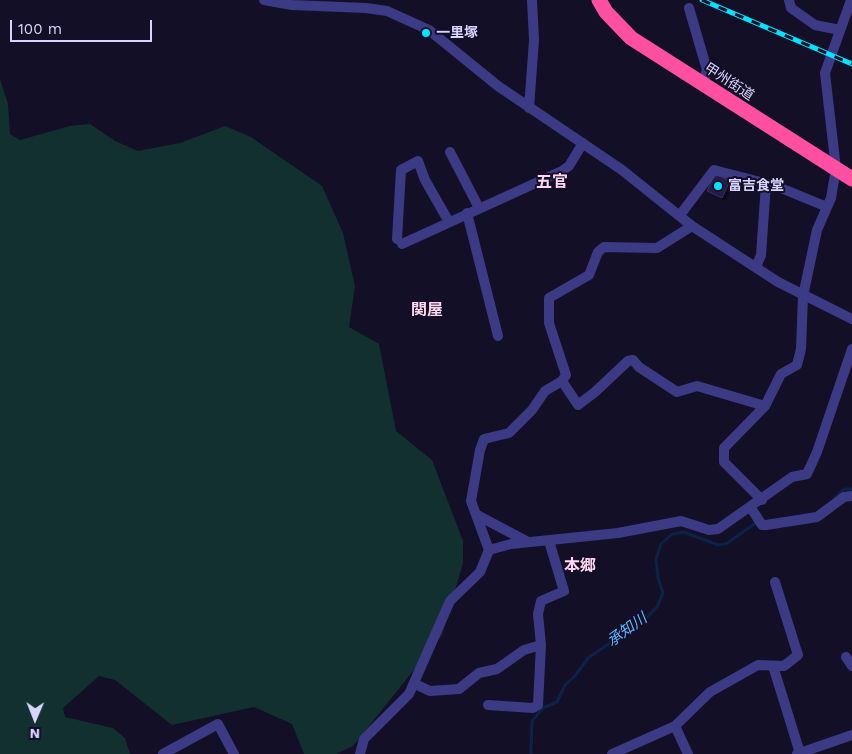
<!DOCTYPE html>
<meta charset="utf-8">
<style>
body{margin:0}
#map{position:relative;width:852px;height:754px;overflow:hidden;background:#130f26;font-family:"Work Sans",sans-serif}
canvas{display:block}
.north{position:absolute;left:10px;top:694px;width:50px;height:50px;-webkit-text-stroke:4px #130f26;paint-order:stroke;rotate:181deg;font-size:14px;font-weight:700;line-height:20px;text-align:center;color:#d9d4ff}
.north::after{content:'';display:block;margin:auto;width:18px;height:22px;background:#d9d4ff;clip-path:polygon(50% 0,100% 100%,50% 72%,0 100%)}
.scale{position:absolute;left:10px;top:20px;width:142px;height:22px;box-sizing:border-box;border:2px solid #d9d4ff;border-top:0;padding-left:6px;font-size:15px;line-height:18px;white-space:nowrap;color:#d9d4ff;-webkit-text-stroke:4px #130f26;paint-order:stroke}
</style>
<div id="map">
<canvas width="852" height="754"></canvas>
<div class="north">N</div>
<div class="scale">100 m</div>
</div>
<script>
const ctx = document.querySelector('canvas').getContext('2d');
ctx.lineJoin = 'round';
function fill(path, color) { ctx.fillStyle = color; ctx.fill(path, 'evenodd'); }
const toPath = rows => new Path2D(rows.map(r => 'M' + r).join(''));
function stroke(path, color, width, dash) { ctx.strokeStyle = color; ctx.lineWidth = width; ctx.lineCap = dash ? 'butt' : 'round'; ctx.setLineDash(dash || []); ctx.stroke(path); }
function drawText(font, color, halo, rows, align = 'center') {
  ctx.font = font + ' "Work Sans","Noto Sans JP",sans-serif'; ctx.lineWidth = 4; ctx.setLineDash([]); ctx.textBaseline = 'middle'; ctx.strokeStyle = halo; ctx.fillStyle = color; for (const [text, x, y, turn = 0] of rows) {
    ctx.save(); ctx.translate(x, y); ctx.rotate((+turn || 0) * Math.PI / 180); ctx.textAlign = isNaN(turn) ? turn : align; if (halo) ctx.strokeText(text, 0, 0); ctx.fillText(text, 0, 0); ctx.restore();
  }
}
fill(toPath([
 [0,79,8,104,10,134,20,140,70,126,90,124,115,141,138,151,180,143,225,126,251,137,322,186,343,233,355,286,349,327,379,344,396,431,432,460,463,541,463,563,442,635,353,746,336,754,304,754,292,724,254,707,172,725,115,680,99,676,63,708,65,717,113,728,125,738,130,754,0,754]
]), '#12302f');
fill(toPath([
 [716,176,733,186,725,201,708,191]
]), '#0007');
stroke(toPath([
 [835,498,844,489,852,489],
 [531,754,532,721,543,708,557,702,565,685,575,676,588,658,645,619,657,607,663,593,658,578,656,559,661,544,672,534,684,532,718,545,726,544,757,522]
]), '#0c2248', 3);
const building = toPath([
 [715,174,730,181,722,198,707,191,715,174]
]);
fill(building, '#241b47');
stroke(building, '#3b2d73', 1);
stroke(toPath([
 [264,0,292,5,366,8,387,11,429,30,498,86,622,170,692,226,778,282,852,319],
 [789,0,791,8,815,25,840,30],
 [689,8,707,70,703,85],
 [529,108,534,40,532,0],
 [450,152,479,208],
 [467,213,498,336],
 [680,215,714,170,776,186,827,207],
 [397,239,401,170,418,161,425,180,449,222],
 [402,244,562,171,569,166,583,143],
 [756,267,761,255,766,184],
 [562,381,566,375,549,323,549,298,589,275,598,252,604,247,657,248,692,226],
 [762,500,724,462,724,448,765,406,781,374,797,365,801,349,803,296,817,230,831,198,836,169,825,73,851,0],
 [751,508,762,525,766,525,817,517,844,497,852,496],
 [477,515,528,542],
 [489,550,471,501,480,450,484,439,509,433,532,410,545,391,562,381,578,405,595,392,628,361,633,360,639,367,677,392,697,386,765,406],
 [846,657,852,666],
 [773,666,800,753],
 [415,684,430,691,459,689,479,673,497,669,524,650,541,645],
 [488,705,533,708,538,705,541,645,538,614,541,601,564,591,549,541],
 [675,726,688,754],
 [163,754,218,724,234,754],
 [360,754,364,739,409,694,450,601,480,572,489,550,511,544,618,533,681,521,709,530,718,529,792,477,807,474,817,452,852,349],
 [612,754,675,726,710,692,758,665,784,666,798,655,775,582],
 [797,754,852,735]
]), '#3d3a85', 10);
stroke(toPath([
 [599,0,606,12,631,38,852,179]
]), '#ff4fa3', 15);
const rail = toPath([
 [702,0,852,64]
]);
stroke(rail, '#00e5ff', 5);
stroke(rail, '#130f26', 3, [9]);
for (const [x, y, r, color] of [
 [426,33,5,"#00e5ff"],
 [718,186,5,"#00e5ff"]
]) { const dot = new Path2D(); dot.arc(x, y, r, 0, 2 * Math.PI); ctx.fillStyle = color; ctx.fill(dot); stroke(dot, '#130f26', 2); }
drawText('bold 14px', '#d9d4ff', '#130f26', [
 ["一里塚",436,33],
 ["富吉食堂",728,186]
], 'left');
drawText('14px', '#d9d4ff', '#130f26', [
 ["甲州街道",729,82,33]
]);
drawText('italic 15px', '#62b6ff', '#130f26', [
 ["承知川",627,630,-36]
]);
drawText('bold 16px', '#ffd6f0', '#130f26', [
 ["五官",552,182],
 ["関屋",427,310],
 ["本郷",580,566]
]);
</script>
